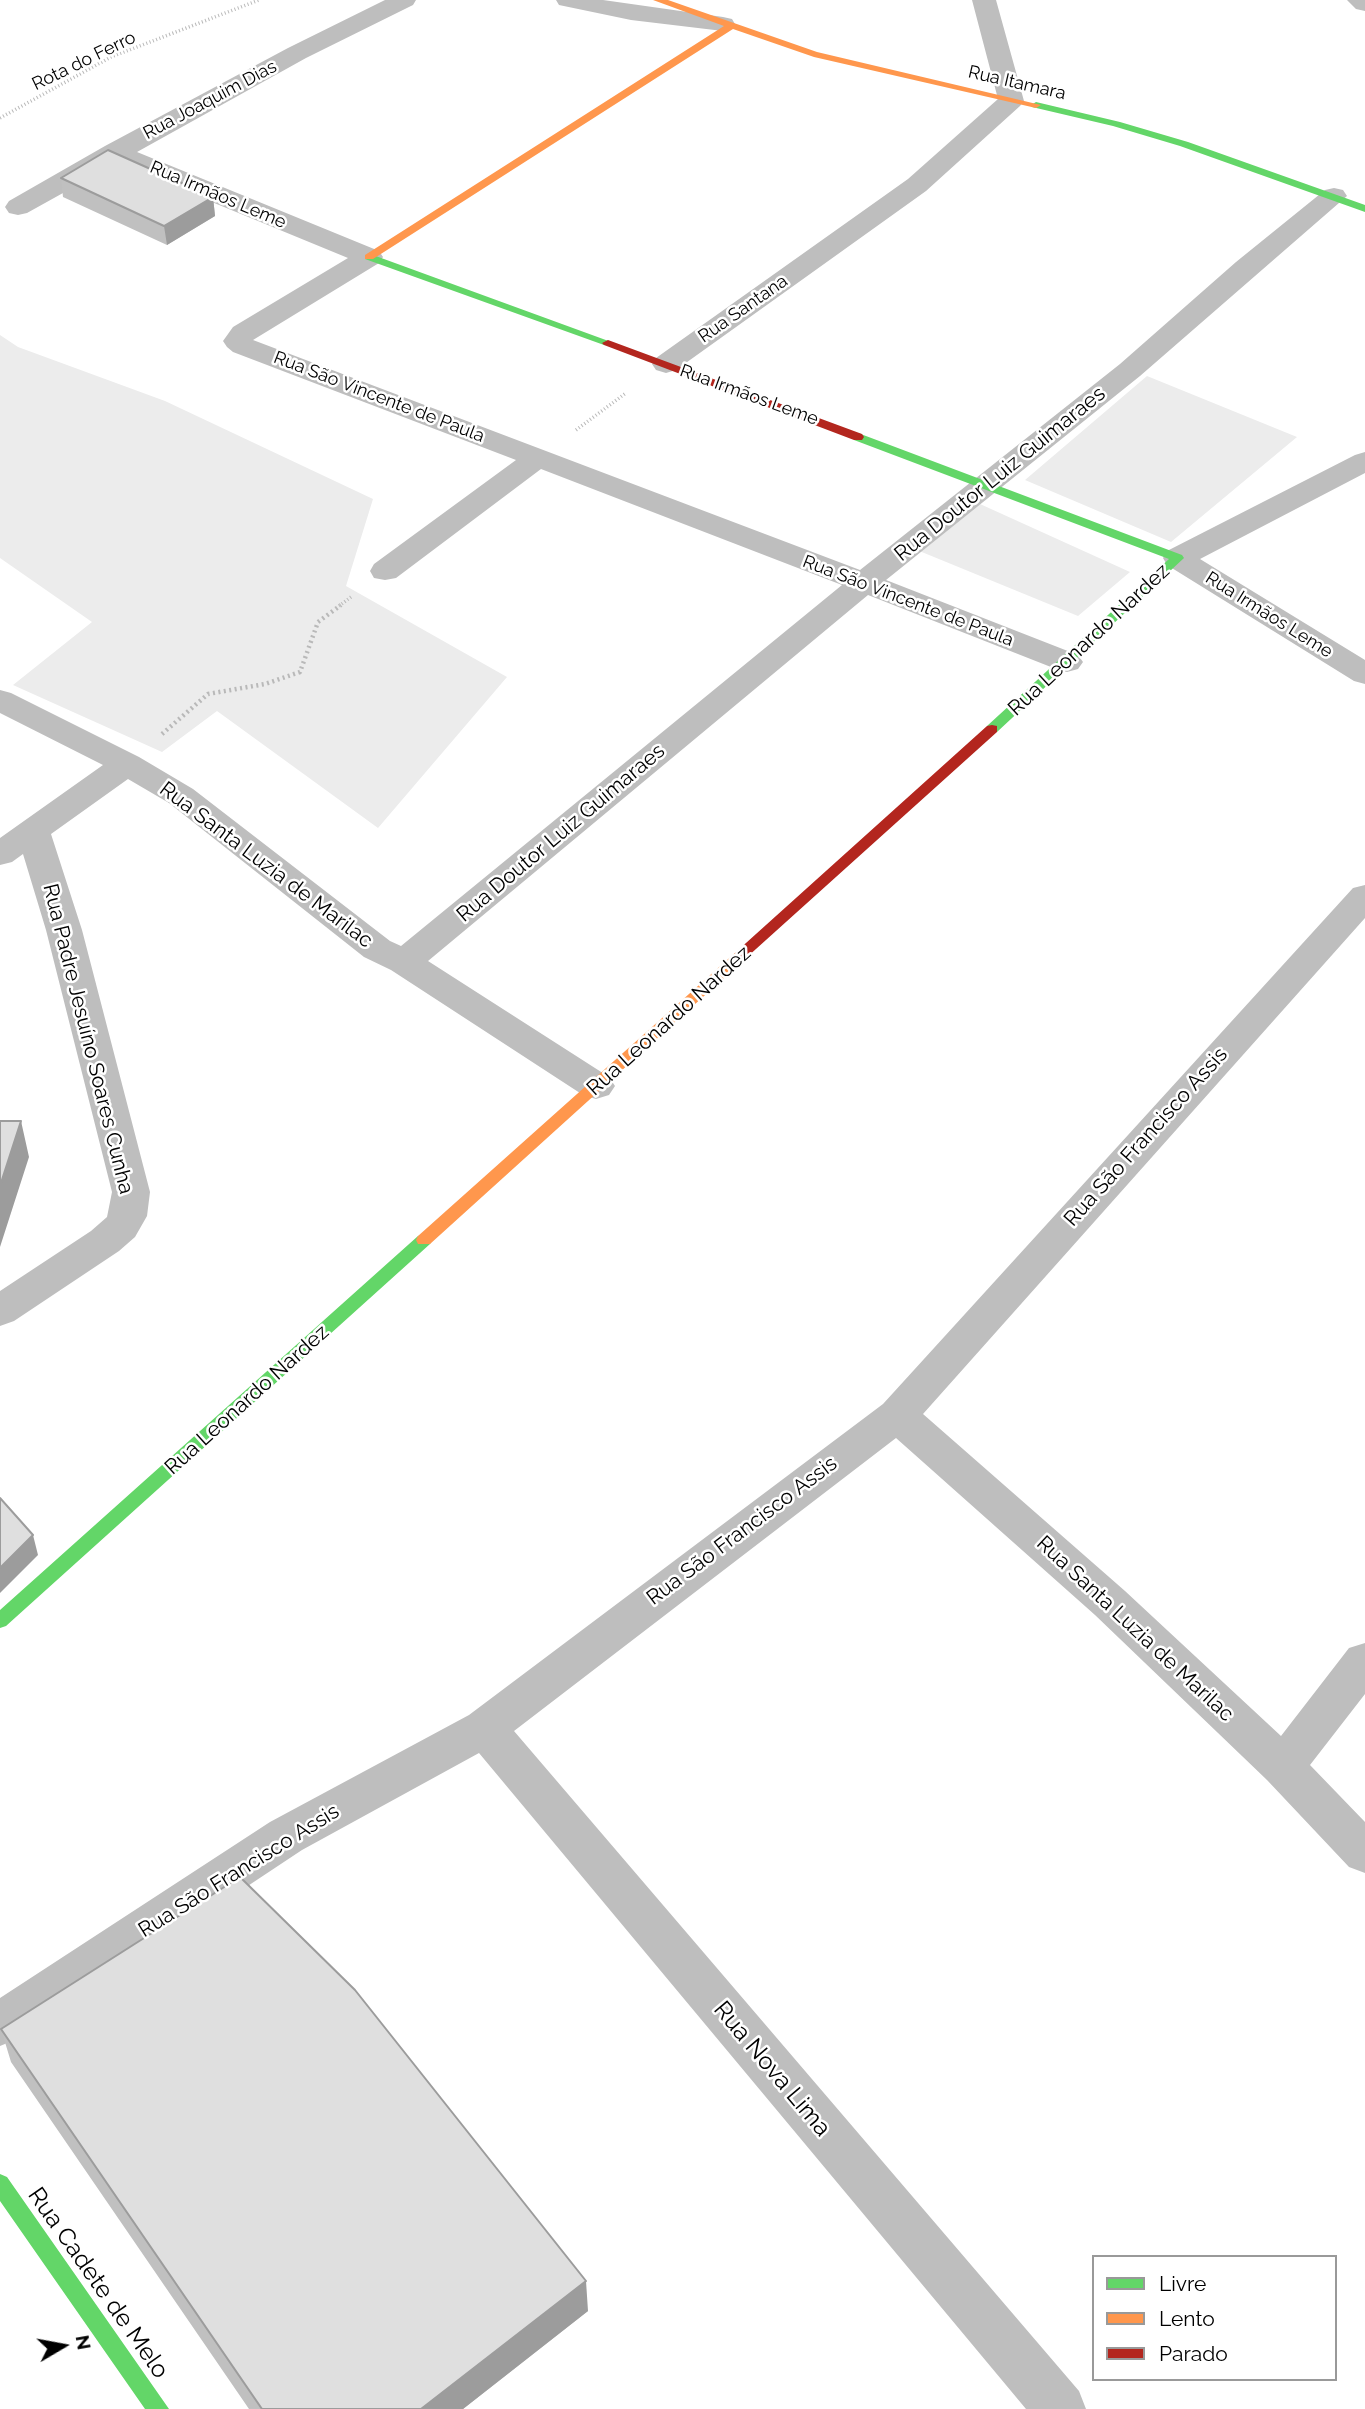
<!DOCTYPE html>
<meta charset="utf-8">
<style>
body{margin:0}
#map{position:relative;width:1365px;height:2409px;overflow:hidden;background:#fff;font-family:Raleway,sans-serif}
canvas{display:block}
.legend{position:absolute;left:1092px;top:2255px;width:245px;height:126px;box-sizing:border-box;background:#fff;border:2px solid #999;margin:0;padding:9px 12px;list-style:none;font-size:21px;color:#000}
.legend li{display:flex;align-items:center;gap:14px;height:35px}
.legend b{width:35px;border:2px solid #999}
.north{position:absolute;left:28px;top:2311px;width:70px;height:70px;-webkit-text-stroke:5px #fff;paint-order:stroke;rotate:80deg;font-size:19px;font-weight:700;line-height:28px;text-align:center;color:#000}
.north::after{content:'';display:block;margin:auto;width:24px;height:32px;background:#000;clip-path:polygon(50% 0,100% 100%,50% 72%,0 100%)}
</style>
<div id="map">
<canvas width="1365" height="2409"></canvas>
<ul class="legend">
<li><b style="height:9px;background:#63d668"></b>Livre</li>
<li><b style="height:9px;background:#ff974d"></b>Lento</li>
<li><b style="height:9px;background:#b3261e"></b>Parado</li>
</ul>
<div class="north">N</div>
</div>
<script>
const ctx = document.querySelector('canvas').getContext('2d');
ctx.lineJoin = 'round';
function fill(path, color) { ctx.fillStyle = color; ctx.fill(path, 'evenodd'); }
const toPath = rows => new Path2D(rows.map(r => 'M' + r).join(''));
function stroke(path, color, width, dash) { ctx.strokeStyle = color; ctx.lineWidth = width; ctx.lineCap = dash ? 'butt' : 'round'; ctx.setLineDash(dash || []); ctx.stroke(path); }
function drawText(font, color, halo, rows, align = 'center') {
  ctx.font = font + ' Raleway,sans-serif'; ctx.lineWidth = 5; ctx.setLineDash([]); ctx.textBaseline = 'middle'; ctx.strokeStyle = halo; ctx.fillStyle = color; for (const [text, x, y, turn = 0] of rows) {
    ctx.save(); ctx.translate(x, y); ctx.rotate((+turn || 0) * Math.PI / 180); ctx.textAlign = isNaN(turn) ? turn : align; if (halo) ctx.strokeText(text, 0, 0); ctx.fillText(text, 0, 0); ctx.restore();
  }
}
fill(toPath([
 [0,335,18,347,165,401,373,499,346,586,507,677,378,828,217,711,162,752,13,685,92,622,0,558],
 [1147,376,1297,437,1171,542,1025,480],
 [980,504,1130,572,1078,616,912,548]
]), '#ececec');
stroke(toPath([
 [0,118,111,57,259,0],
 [576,430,626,393],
 [339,606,351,597]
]), '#b9b9b9', 3.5, [1, 2.5]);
stroke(toPath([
 [162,734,208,694,265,684,300,672,318,622,341,605]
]), '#b9b9b9', 4.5, [2, 3.5]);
fill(toPath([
 [385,0,416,0,413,5,306,58,137,152,379,251,383,257,379,263,253,340,860,570,1120,364,1236,262,1325,190,1334,188,1343,190,1347,196,1140,376,886,580,1078,655,1083,662,1078,669,1067,672,1056,669,868,595,428,961,609,1077,615,1086,609,1095,596,1099,583,1095,391,970,364,957,169,803,128,779,51,834,82,930,150,1192,147,1216,135,1237,119,1251,14,1321,0,1326,0,1291,91,1231,107,1217,112,1192,46,930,23,854,12,862,0,865,0,838,103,765,0,713,0,690,11,693,139,757,193,789,390,941,401,946,842,585,541,469,396,578,385,580,374,578,370,571,374,564,516,460,233,352,227,347,223,341,233,327,348,258,117,163,27,213,18,215,9,213,5,207,9,201,105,146,288,48,385,0],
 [556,0,603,0,723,17,732,19,735,24,732,29,723,31,631,20,559,5,556,0],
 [972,0,996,0,1024,101,1020,106,926,191,676,370,666,373,656,370,652,364,656,358,908,179,998,99,972,0],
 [1347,0,1365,0,1365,11,1356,9,1347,0],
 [1365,452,1365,473,1200,559,1365,660,1365,684,1354,681,1167,565,1163,558,1167,551,1355,455,1365,452],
 [1365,885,1365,918,923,1414,1125,1591,1281,1736,1349,1648,1365,1643,1365,1694,1310,1765,1365,1822,1365,1873,1349,1867,1267,1780,1095,1615,896,1438,514,1731,1079,2391,1086,2409,1026,2409,479,1753,302,1850,17,2039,0,2046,0,1998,270,1822,469,1715,883,1404,1353,888,1365,885]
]), '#bebebe');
fill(toPath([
 [1036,102,1120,122,1188,142,1365,205,1365,212,1180,146,1113,126,1032,107,1031,105,1036,102],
 [365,255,373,255,614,343,612,345,604,345,365,259,365,255],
 [858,433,1182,555,1184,558,997,732,987,732,987,726,1169,559,854,440,854,434,858,433],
 [424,1234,430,1236,432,1240,430,1244,6,1626,0,1628,0,1610,418,1236,424,1234],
 [0,2174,7,2177,169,2409,145,2409,0,2201,0,2174]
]), '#63d668');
fill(toPath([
 [653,0,668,0,817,52,1041,105,1036,108,814,57,733,29,373,259,365,259,365,255,724,26,653,0],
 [741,950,748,955,746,958,430,1244,418,1244,416,1240,418,1236,736,952,741,950]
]), '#ff974d');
fill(toPath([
 [608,340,862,434,864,437,862,440,854,440,604,345,602,343,608,340],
 [992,725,997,726,997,732,746,958,736,958,734,955,736,952,987,726,992,725]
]), '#b3261e');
fill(toPath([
 [61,178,213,197,215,216,167,245,63,197],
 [1,2029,588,2311,463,2409,249,2409,11,2062]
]), '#c0c0c0');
fill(toPath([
 [213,197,215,216,167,245,164,226],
 [21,1121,29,1157,0,1247,0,1186],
 [33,1535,38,1555,0,1593,0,1568],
 [586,2281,588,2311,463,2409,421,2409]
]), '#9c9c9c');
const building = toPath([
 [108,150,213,197,164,226,61,178,108,150],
 [0,1121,21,1121,0,1186,0,1121],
 [0,1498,33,1535,0,1568,0,1498],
 [240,1877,355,1990,586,2281,421,2409,262,2409,1,2029,240,1877]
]);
fill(building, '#dfdfdf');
stroke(building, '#9c9c9c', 2);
drawText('18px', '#000', '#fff', [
 ["Rota do Ferro",84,61,-26],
 ["Rua Itamara",1017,83,13],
 ["Rua Joaquim Dias",210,100,-28],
 ["Rua Irmãos Leme",218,195,23],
 ["Rua Santana",743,309,-35],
 ["Rua Irmãos Leme",749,395,20],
 ["Rua São Vincente de Paula",379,397,21],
 ["Rua São Vincente de Paula",908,601,21],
 ["Rua Irmãos Leme",1269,615,32]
]);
drawText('21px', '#000', '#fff', [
 ["Rua Doutor Luiz Guimaraes",1000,474,-39],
 ["Rua Leonardo Nardez",1089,640,-43],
 ["Rua Doutor Luiz Guimaraes",561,833,-40],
 ["Rua Santa Luzia de Marilac",266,865,37],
 ["Rua Leonardo Nardez",669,1021,-42],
 ["Rua Padre Jesuíno Soares Cunha",88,1039,76],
 ["Rua São Francisco Assis",1146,1137,-48],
 ["Rua Leonardo Nardez",247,1400,-42],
 ["Rua São Francisco Assis",742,1531,-37],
 ["Rua Santa Luzia de Marilac",1135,1629,43],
 ["Rua São Francisco Assis",239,1871,-32]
]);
drawText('24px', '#000', '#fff', [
 ["Rua Nova Lima",772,2069,50],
 ["Rua Cadete de Melo",98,2283,55]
]);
</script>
